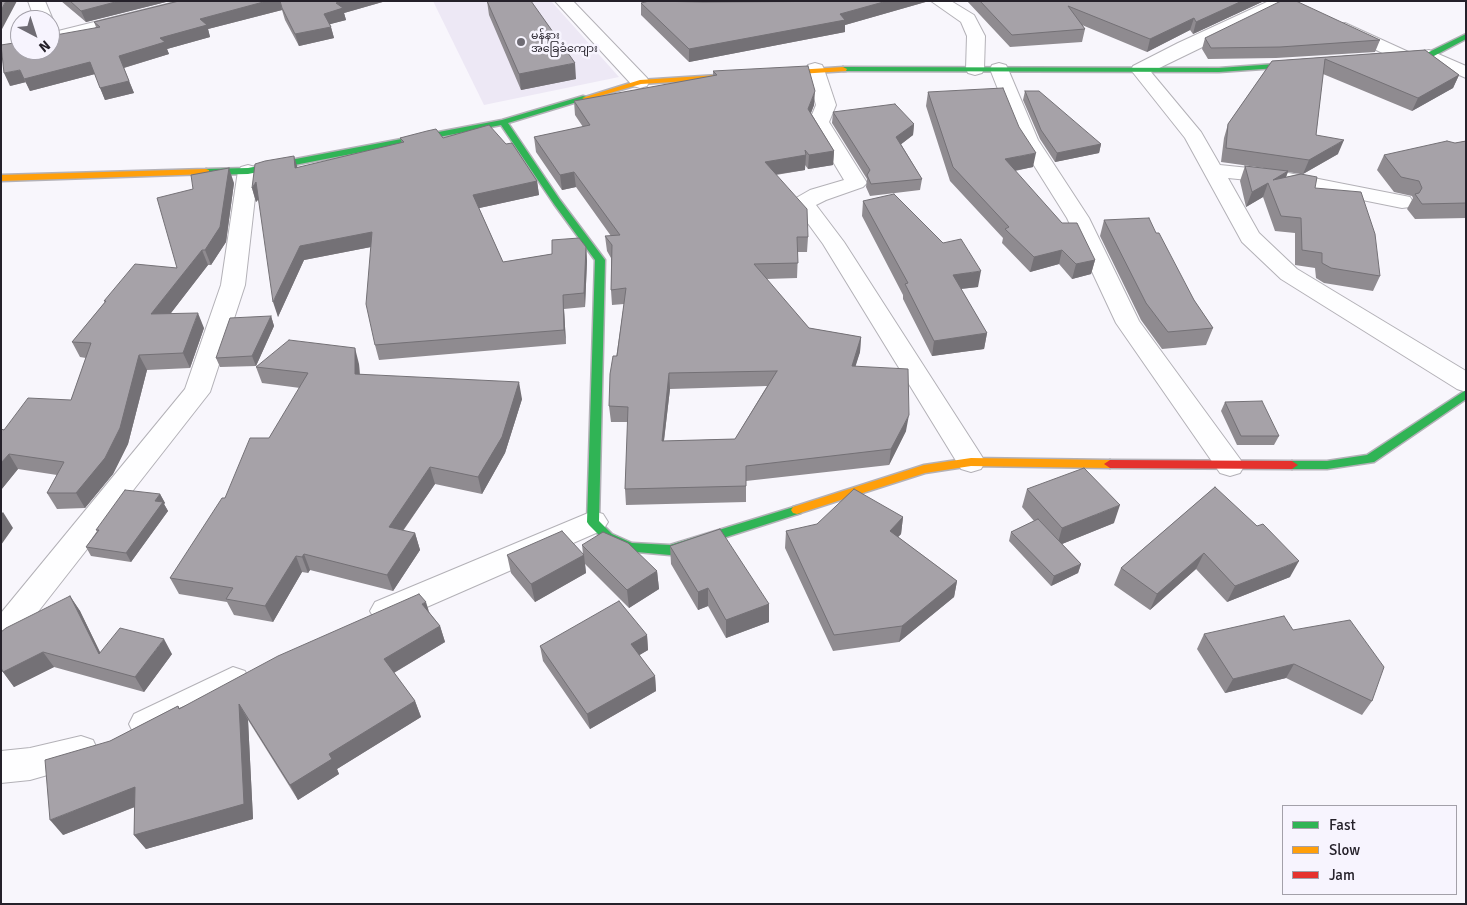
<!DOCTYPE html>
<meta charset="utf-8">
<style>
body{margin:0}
#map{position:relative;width:1467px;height:905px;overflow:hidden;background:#f8f6fc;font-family:Signika,sans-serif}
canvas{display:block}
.frame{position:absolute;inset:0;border:2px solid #25212a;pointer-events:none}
.legend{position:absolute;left:1282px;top:805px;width:175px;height:90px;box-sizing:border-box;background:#f7f4fe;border:1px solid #a3a0a9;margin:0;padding:6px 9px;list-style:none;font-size:15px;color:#25212a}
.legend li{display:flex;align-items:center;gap:10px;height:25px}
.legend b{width:25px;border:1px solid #a3a0a9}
.north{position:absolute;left:10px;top:10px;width:50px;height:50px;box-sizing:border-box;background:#f7f4fe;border:1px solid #a3a0a9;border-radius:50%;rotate:140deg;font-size:14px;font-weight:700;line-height:20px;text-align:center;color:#25212a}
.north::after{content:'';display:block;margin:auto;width:18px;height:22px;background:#6f6c74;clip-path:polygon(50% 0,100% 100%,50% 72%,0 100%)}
</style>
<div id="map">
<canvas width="1467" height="905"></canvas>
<div class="frame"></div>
<ul class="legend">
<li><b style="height:6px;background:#30b455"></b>Fast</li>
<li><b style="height:6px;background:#ff9f0a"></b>Slow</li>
<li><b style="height:6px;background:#e5322d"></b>Jam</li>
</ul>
<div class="north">N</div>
</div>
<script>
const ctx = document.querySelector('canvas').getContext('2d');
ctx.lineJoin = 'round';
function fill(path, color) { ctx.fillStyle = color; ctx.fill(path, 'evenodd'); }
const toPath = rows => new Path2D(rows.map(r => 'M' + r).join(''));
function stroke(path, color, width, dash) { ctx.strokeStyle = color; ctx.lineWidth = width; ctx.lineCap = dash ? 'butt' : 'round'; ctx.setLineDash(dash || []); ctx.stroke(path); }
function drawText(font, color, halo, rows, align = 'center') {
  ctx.font = font + ' Signika,"Noto Sans Myanmar",sans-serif'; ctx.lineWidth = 5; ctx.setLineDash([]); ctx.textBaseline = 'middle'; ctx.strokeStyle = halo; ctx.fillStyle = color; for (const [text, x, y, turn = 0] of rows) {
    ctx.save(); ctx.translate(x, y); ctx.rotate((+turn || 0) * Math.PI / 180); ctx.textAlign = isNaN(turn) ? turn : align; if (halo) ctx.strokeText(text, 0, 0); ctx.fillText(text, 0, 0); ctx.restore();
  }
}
fill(toPath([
 [433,1,551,1,619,77,484,105]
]), '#ede8f5');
const street = toPath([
 [28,1,45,1,53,20,50,24,50,20,35,20,28,1],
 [179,1,209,1,207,5,50,43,50,33,179,1],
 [555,1,573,1,647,78,649,82,647,86,640,88,633,86,555,1],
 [931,1,951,1,974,15,985,36,984,69,982,73,975,75,968,73,966,69,967,36,961,22,931,1],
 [1269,1,1291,1,1289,5,1151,72,1201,132,1220,165,1278,171,1410,197,1413,202,1410,207,1402,208,1278,183,1228,178,1259,233,1297,269,1466,371,1466,392,1457,389,1281,279,1242,242,1185,138,1131,70,1133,66,1178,43,1269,1],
 [1345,23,1413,54,1416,58,1413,62,1407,63,1401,62,1339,32,1336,28,1339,24,1345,23],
 [1429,50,1466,66,1466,78,1423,59,1420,55,1423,51,1429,50],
 [815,63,822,65,824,69,836,105,829,122,867,183,863,187,826,200,816,205,844,242,981,455,985,462,981,469,971,472,961,469,823,244,793,203,796,198,810,190,844,180,809,122,816,105,806,69,808,65,815,63],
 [999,63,1006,65,1008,69,1038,140,1089,218,1139,321,1240,459,1244,466,1240,473,1230,476,1220,473,1116,323,1067,218,1018,140,990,69,992,65,999,63],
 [248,165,255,167,258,171,245,285,210,392,12,645,1,649,1,613,185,389,221,285,238,171,241,167,248,165],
 [593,511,603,514,608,522,603,530,397,620,386,624,375,620,370,611,375,602,593,511],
 [233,667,245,671,249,681,245,691,158,734,146,739,134,734,129,724,134,714,233,667],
 [81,736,93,740,98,751,93,762,30,780,1,783,1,751,30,748,81,736]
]);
const fast = toPath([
 [1466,34,1466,39,1432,57,1395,60,1391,58,1395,56,1427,53,1466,34],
 [1304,62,1308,64,1307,66,1219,72,843,71,839,69,843,67,1219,68,1304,62],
 [583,96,590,98,508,123,560,200,605,260,599,521,612,534,632,543,670,545,797,506,801,507,803,510,801,513,670,555,626,551,604,540,589,525,587,522,595,260,554,204,501,125,248,174,206,175,202,172,206,169,248,168,502,120,583,96],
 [1466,390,1466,399,1374,462,1327,469,1292,469,1286,465,1292,461,1327,461,1367,455,1466,390]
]);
const slow = toPath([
 [843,67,847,69,846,71,641,84,586,100,582,98,640,80,843,67],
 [206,169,209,170,209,174,1,181,1,175,206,169],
 [971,458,1110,460,1116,464,1110,468,971,466,925,473,797,514,793,513,791,510,793,507,924,465,971,458]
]);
const jam = toPath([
 [1110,460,1292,461,1298,465,1292,469,1110,468,1104,464,1110,460]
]);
stroke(street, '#b3b1b7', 2);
stroke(fast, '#b3b1b7', 3);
stroke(slow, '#b3b1b7', 3);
stroke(jam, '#b3b1b7', 3);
fill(street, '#fefeff');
fill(fast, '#30b455');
fill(slow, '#ff9f0a');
fill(jam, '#e5322d');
fill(toPath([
 [61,1,170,1,86,22],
 [179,1,386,1,344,13,346,20,330,24,334,38,299,46,285,20,282,10,208,29,210,37,167,49,169,54,124,68,134,93,105,100,95,74,30,91,26,82,10,86,96,27,94,22],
 [487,1,531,1,576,79,521,90,489,15],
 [706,1,929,1,845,25,845,32,689,62,641,15,641,3],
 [967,1,1264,1,1193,34,1190,30,1147,52,1082,25,1085,29,1082,42,1010,47],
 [1205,38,1380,40,1375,52,1276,58,1208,59,1202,49],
 [1425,50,1459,75,1453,88,1412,111,1323,74,1316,135,1338,154,1303,174,1315,188,1380,276,1373,291,1324,283,1316,278,1315,268,1295,265,1295,233,1275,231,1263,197,1246,207,1240,181,1245,166,1271,169,1221,162,1224,138,1228,124,1272,61],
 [1288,172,1300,174,1286,177],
 [713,71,814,105,811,113,834,151,833,165,808,169,805,165,805,170,776,175,808,237,807,252,798,252,797,278,766,279,809,328,861,337,860,352,855,366,906,431,889,465,746,481,746,502,626,505,625,489,628,422,611,422,609,406,624,304,612,305,611,290,611,258,607,251,605,236,611,236,576,187,562,190,536,152,534,137,583,127,575,115,574,101,713,76],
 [767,386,735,439,664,441,670,389],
 [1025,91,1101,144,1099,153,1055,162,1040,139,1023,100],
 [928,92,1033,167,1015,171,1095,260,1091,274,1072,279,1059,264,1030,272,1002,243,1003,238,950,181,926,106],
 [833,112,914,124,913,135,901,144,922,179,920,190,870,196,866,187,867,179,832,123],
 [400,138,443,138,537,181,539,195,479,208,503,262,552,254,586,247,587,261,585,307,564,309,566,344,379,360,375,345,371,247,304,260,278,317,259,199,256,202,252,188,297,168,402,143],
 [1466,141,1466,218,1415,219,1407,209,1413,198,1412,196,1394,192,1377,170,1384,155,1455,143],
 [234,183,226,242,211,265,208,265,170,314,204,328,190,368,147,370,128,444,113,474,85,508,57,509,47,493,57,475,18,469,1,490,1,429,4,430,71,400,86,358,80,357,72,342,105,302,104,301,177,268],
 [863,201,943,243,978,287,961,289,987,333,984,349,932,356,903,299,903,295,862,216],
 [1104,220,1156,233,1194,300,1213,328,1206,345,1162,349,1141,320,1100,236],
 [271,316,274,326,256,366,220,367,216,358],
 [359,364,360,374,522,399,505,453,482,494,435,484,403,531,415,533,420,550,393,591,310,570,308,573,302,572,273,622,234,615,227,602,179,594,170,578,225,498,269,438,300,388,262,383,256,367],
 [1225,402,1279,436,1274,445,1237,445,1221,411],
 [1215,487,1290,577,1227,602,1196,569,1150,610,1114,585,1121,568],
 [1027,489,1114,523,1062,544,1081,564,1078,573,1051,586,1009,541,1011,532,1034,521,1022,507],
 [160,494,165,503,164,504,168,511,131,562,91,556,86,547,97,531,96,530],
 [903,517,901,534,898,537,957,581,954,597,899,642,833,651,785,548,786,531],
 [582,545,657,571,659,589,629,608,585,564,586,573,535,602,511,573,507,555,583,554],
 [670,546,769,604,769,622,726,638,708,606,698,610,671,564],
 [70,596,80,611,100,652,172,654,144,692,54,667,14,687,3,672],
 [429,612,440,626,445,642,394,673,415,701,421,717,337,769,339,774,298,800,248,720,253,819,146,849,134,835,135,807,63,835,110,741,178,706,179,708],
 [1293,630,1372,701,1362,715,1286,678,1225,693,1197,649,1204,634],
 [647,635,648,650,639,655,655,676,656,691,590,729,543,661,540,646]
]), '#8f8b90');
fill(toPath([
 [6,1,17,1,1,31,1,10],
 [119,1,170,1,86,22,81,11],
 [267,1,280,1,282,10,208,29,210,37,167,49,169,54,123,68,119,56,160,38,200,19],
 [342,1,386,1,344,13,346,20,327,25,324,14,336,3],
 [887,1,929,1,845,25,845,32,689,62,689,49,840,14],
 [1242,1,1264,1,1193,34,1196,22],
 [1194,18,1190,30,1147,52,1150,39],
 [331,27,334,38,299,46,295,34],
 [90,62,95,74,30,91,24,79],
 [575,63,576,79,521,90,519,74],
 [20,70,26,82,10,86,4,73],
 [1459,75,1453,88,1412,111,1418,98],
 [129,81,134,93,105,100,100,88],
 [815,91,814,105,807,123,808,109],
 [914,124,913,135,895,149,896,137],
 [1344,140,1338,154,1303,174,1309,160],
 [1101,144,1099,153,1055,162,1057,153],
 [834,151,833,165,808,169,809,155],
 [1036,153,1033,167,1002,173,1005,159],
 [806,155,805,170,765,176,765,162],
 [294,156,298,169,295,168],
 [229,168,234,183,226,242,211,265,205,250],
 [1288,171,1283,186,1273,180],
 [574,172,576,187,562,190,560,175],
 [537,181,539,195,475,209,473,195],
 [256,182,261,196,256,202,252,188],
 [1268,183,1263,197,1246,207,1252,192],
 [372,232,376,246,304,260,278,317,273,302,300,246],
 [586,247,587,261,585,307,584,293],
 [202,250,208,265,158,330,151,314],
 [1062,250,1059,264,1030,272,1034,257],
 [1095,260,1091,274,1072,279,1076,264],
 [981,271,978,287,950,290,953,275],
 [563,295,564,309,566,344,564,330],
 [198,313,204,328,190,368,183,353],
 [271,316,274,326,256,366,252,356],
 [987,333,984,349,932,356,934,341],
 [861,337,860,352,851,381,852,366],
 [355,348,359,364,360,390,355,374],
 [139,355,147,370,128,444,113,474,85,508,76,493],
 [669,373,670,389,662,456,662,441],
 [519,382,522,399,505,453,482,494,478,477],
 [909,415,906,431,889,465,891,449],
 [9,454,18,469,1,490,1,463],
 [430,467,435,484,394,543,389,527],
 [160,494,165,503,164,504,168,511,131,562,126,553,155,501],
 [1120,505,1114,523,1057,546,1062,528],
 [3,512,13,528,1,545,1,514],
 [903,517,901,534,887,548,890,531],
 [415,533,420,550,393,591,387,575],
 [1204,553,1196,569,1150,610,1157,594],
 [304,554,310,570,308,573,302,557],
 [584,555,586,573,535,602,531,584],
 [296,556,302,572,273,622,265,606],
 [1299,561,1290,577,1227,602,1235,586],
 [1081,564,1078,573,1051,586,1054,576],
 [657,571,659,589,629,608,627,590],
 [957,581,954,597,899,642,902,626],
 [708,588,708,606,698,610,698,592],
 [70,596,80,611,108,669,99,654],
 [426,602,431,618,422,604],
 [769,604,769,622,726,638,726,620],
 [440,626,445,642,390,675,384,659],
 [647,635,648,650,633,659,631,644],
 [164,639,172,654,144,692,135,677],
 [43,652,54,667,14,687,3,672],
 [1294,664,1286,678,1225,693,1233,679],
 [655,676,656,691,590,729,587,714],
 [415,701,421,717,337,769,339,774,298,800,290,785,329,754],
 [239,704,248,720,253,819,146,849,134,835],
 [135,787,147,802,63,835,50,820]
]), '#747176');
const building = toPath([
 [1,1,6,1,1,10,1,1],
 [70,1,119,1,81,11,70,1],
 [179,1,267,1,200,19,207,25,160,38,165,42,119,56,129,81,100,88,90,62,24,79,20,70,4,73,1,45,20,42,20,50,50,50,50,36,100,27,94,22,179,1],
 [280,1,342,1,336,3,343,8,324,14,331,27,295,34,282,8,280,1],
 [487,1,531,1,575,63,519,74,487,1],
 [649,1,703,2,887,1,840,14,845,20,689,49,641,3,649,1],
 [980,1,1242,1,1196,22,1194,18,1150,39,1068,6,1085,29,1012,35,980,1],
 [1281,1,1296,1,1380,40,1280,47,1211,48,1205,38,1281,1],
 [1425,50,1459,75,1418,98,1325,59,1316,135,1344,140,1309,160,1226,148,1228,124,1272,61,1425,50],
 [808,66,815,91,808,109,834,151,809,155,805,150,806,155,765,162,807,209,808,237,797,237,798,263,754,264,809,328,861,337,852,366,908,369,909,415,891,449,746,466,746,486,625,489,628,407,609,406,610,374,613,356,617,356,626,288,611,290,612,245,605,236,620,235,574,172,560,175,534,137,590,125,574,101,717,75,713,71,808,66],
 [777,371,735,439,662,441,669,373,777,371],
 [1003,88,1019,127,1036,153,1005,159,1062,223,1077,223,1095,260,1076,264,1062,250,1034,257,1005,229,1009,227,953,167,928,92,1003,88],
 [1025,91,1039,91,1101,144,1057,153,1041,130,1025,91],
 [895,104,914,124,896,137,922,179,871,184,867,175,870,170,833,112,895,104],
 [489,125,506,144,512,143,537,181,473,195,503,262,552,254,552,240,579,238,586,247,584,293,563,295,564,330,375,345,366,304,372,232,300,246,273,302,256,182,252,188,255,164,265,161,294,156,295,168,404,142,400,138,427,131,436,129,443,138,489,125],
 [1447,141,1455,143,1466,141,1466,203,1422,204,1415,194,1419,193,1422,188,1419,181,1401,177,1384,155,1447,141],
 [1245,166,1288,171,1273,180,1301,174,1317,177,1315,188,1361,192,1375,234,1380,276,1331,268,1322,263,1322,253,1302,250,1301,218,1281,216,1268,183,1252,192,1245,166],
 [229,168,220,227,205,250,202,250,151,314,198,313,183,353,139,355,120,428,105,458,76,493,47,493,64,462,9,454,1,463,1,429,4,430,28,398,71,400,91,343,72,342,106,301,104,301,135,264,177,268,157,198,193,189,191,175,229,168],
 [894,194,943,243,961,239,981,271,953,275,987,333,934,341,905,284,908,283,863,201,894,194],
 [1149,218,1156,233,1159,233,1194,300,1213,328,1168,332,1146,303,1104,220,1149,218],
 [271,316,252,356,216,358,230,318,271,316],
 [289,340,355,348,355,374,519,382,502,437,478,477,430,467,389,527,415,533,387,575,304,554,302,557,296,556,265,606,226,599,233,588,170,578,222,498,225,498,250,438,269,438,308,373,256,367,289,340],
 [1262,401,1279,436,1241,436,1225,402,1262,401],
 [1084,468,1120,505,1062,528,1027,489,1084,468],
 [1215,487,1257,526,1263,524,1299,561,1235,586,1204,553,1157,594,1121,568,1215,487],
 [854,489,903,517,890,531,957,581,902,626,834,635,786,531,817,524,854,489],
 [125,490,160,494,155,501,163,502,126,553,86,547,99,530,96,530,125,490],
 [1038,519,1081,564,1054,576,1011,532,1038,519],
 [720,529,769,604,726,620,708,588,698,592,670,546,720,529],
 [562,531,584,555,531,584,507,555,562,531],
 [603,532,628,543,657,571,627,590,582,545,603,532],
 [419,594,426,602,422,604,440,626,384,659,415,701,329,754,332,759,290,785,239,704,244,804,134,835,135,787,50,820,45,760,110,741,178,706,179,709,278,656,419,594],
 [70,596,99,654,120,628,164,639,135,677,43,652,3,672,1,668,1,632,6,628,70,596],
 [619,601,647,635,631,644,655,676,587,714,540,646,619,601],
 [1284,616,1293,630,1350,620,1384,667,1372,701,1294,664,1233,679,1204,634,1284,616]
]);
fill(building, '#a6a2a8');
stroke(building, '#747176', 1);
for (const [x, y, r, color] of [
 [521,42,5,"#6f6c74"]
]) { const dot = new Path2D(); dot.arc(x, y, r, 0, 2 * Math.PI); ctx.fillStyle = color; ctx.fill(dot); stroke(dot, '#f7f4fe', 2); }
drawText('11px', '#25212a', '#f7f4fe', [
 ["မန်နား",531,36],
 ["အခြေခံကျေား",531,49]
], 'left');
</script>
